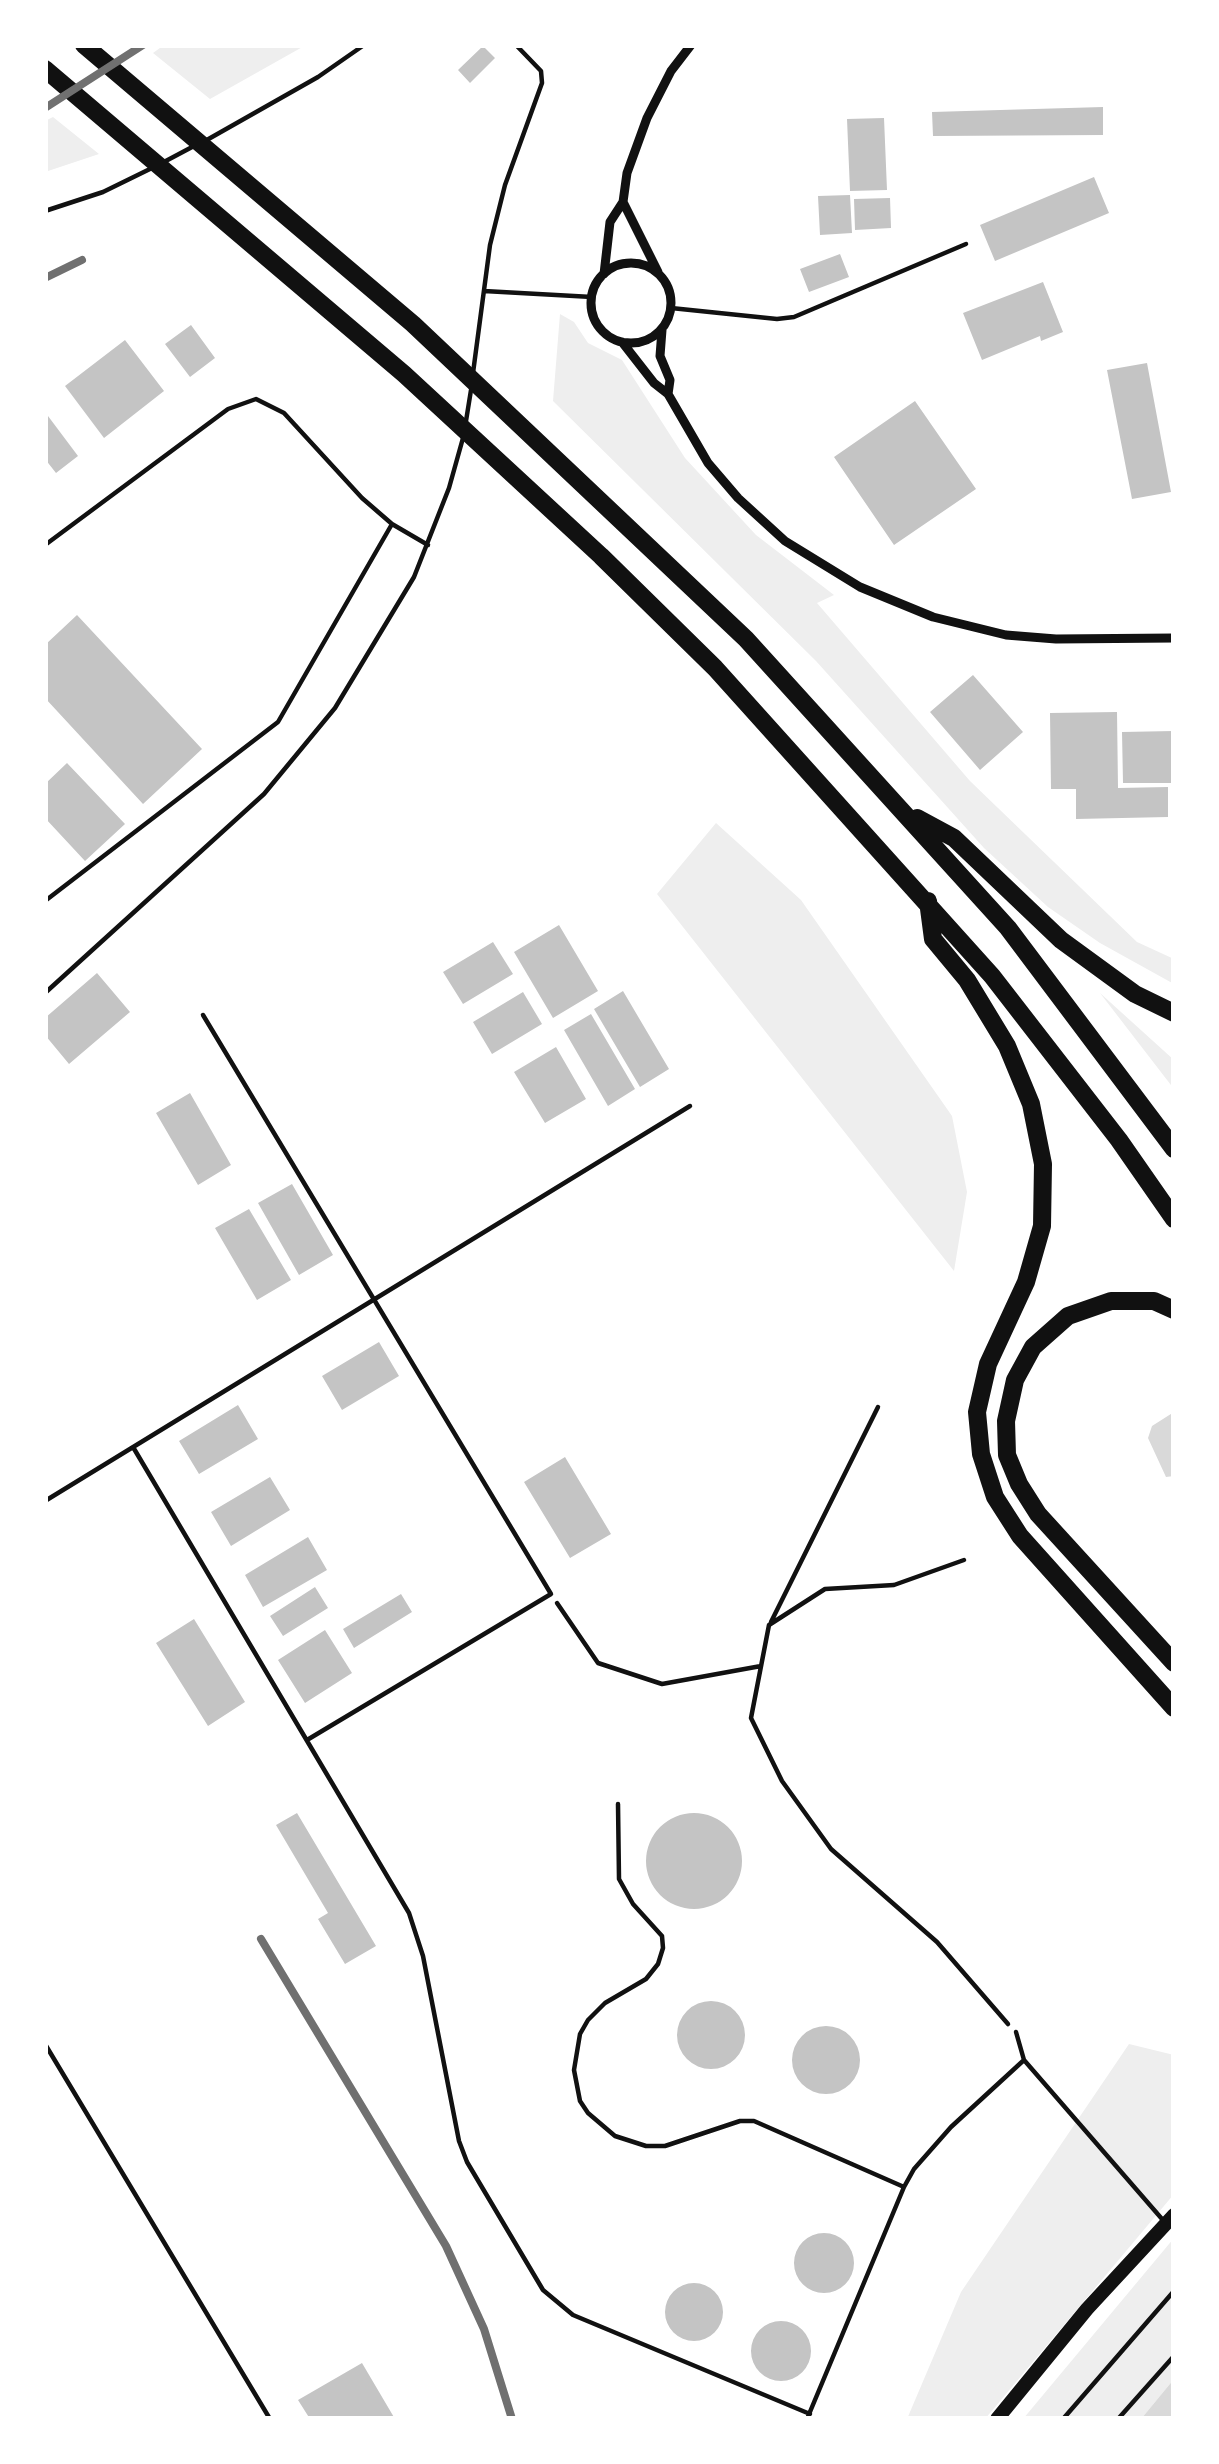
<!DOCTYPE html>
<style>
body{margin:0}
#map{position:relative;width:1219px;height:2464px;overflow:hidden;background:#fff;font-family:"Open Sans",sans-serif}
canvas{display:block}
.frame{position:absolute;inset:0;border:48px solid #fff;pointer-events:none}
</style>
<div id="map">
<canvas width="1219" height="2464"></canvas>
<div class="frame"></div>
</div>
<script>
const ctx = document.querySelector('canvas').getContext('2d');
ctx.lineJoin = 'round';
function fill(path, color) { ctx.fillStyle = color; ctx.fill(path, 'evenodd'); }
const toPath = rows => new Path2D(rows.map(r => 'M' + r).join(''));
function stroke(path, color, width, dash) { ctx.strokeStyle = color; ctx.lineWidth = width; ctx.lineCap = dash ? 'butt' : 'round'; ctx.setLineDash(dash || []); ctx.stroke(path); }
fill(toPath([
 [164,45,306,45,210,99,153,53],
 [53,117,99,154,45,172,45,121],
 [560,314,574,322,588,343,622,360,685,458,756,535,834,595,817,603,970,781,1137,942,1174,959,1174,984,1100,943,1048,907,984,848,816,661,553,401],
 [716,823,801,900,952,1116,967,1192,954,1271,657,894],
 [1100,993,1174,1060,1174,1089],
 [1129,2044,1174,2055,1174,2194,985,2419,907,2419,961,2292],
 [1174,2238,1174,2379,1141,2419,1023,2419]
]), '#eee');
fill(toPath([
 [1174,1412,1174,1476,1166,1477,1148,1438,1152,1426],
 [1174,2379,1174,2419,1141,2419]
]), '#d9d9d9');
fill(toPath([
 [483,46,495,58,470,83,458,70],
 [1103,107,1103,135,933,136,932,112],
 [884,118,887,190,850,191,847,119],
 [1094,177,1109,213,995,261,980,225],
 [850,195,852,233,820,235,818,196],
 [890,198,891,228,855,230,854,199],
 [840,254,849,277,809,292,800,269],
 [1043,282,1063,332,1041,341,1040,336,982,360,963,313],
 [191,325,215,358,190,377,165,344],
 [125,340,164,391,104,438,65,386],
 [1147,363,1171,492,1132,499,1107,370],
 [915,401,976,489,894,545,834,457],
 [45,412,78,456,56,473,45,459],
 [77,615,202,749,143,804,45,698,45,645],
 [973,675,1023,732,980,770,930,712],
 [1117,712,1118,788,1168,787,1168,817,1076,819,1076,789,1051,789,1050,713],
 [1174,731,1174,783,1123,783,1122,732],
 [67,763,125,824,85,861,45,818,45,784],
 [559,925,598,991,553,1018,514,952],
 [493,942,513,974,463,1004,443,972],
 [97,973,130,1012,69,1064,45,1035,45,1018],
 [623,991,669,1069,640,1087,594,1009],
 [523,992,542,1024,492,1054,473,1022],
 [591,1014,635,1089,608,1106,564,1030],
 [556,1047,586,1099,545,1123,514,1072],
 [190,1093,231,1165,198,1185,156,1113],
 [292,1184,333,1255,299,1275,258,1203],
 [249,1209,291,1280,257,1300,215,1228],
 [379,1342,399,1376,342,1410,322,1376],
 [238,1405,258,1439,199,1474,179,1441],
 [565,1457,611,1534,570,1558,524,1482],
 [270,1477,290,1510,231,1546,211,1512],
 [308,1537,327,1570,263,1607,245,1575],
 [315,1587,328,1608,283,1636,270,1616],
 [401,1594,412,1612,354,1648,343,1629],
 [194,1619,245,1702,208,1726,156,1643],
 [325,1630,352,1673,305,1703,278,1660],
 [297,1813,376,1946,345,1964,318,1919,328,1913,276,1825],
 '646 1861a48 48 0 1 1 96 0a48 48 0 1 1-96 0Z',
 '677 2035a34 34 0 1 1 68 0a34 34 0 1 1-68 0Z',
 '792 2060a34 34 0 1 1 68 0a34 34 0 1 1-68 0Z',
 '794 2263a30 30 0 1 1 60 0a30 30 0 1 1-60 0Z',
 '665 2312a29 29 0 1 1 58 0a29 29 0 1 1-58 0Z',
 '751 2351a30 30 0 1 1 60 0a30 30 0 1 1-60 0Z',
 [362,2363,395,2419,310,2419,298,2400]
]), '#c4c4c4');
stroke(toPath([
 [964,1560,894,1585,825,1589,769,1625,751,1718,782,1781,831,1849,937,1942,1008,2024],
 [557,1603,598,1663,662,1684,761,1666],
 [771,1622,878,1407],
 [1063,2419,1174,2291],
 [1118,2419,1174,2356]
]), '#111', 4.5);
stroke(toPath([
 [205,141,318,77,364,45],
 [162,163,194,146],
 [45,211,103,192,152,168],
 [484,291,592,297],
 [671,308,777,319,794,317,966,244],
 [473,373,490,245,505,185,542,83,541,71,516,45],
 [466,421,471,390],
 [45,545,228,409,256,399,284,413,362,498,392,524,428,545],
 [45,901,278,722,392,524],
 [45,993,264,794,335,708,414,577,449,488,463,438],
 [203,1015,551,1594,307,1740],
 [133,1447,409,1913,423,1956,459,2141,467,2162,543,2290,573,2315,810,2414],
 [45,1501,690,1106],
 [618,1804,619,1879,633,1904,662,1936,663,1948,658,1964,646,1979,605,2003,588,2020,580,2034,574,2070,580,2101,588,2113,615,2136,646,2146,665,2146,740,2121,754,2121,904,2187],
 [45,2044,270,2419],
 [1024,2060,1162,2219],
 [807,2419,904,2187,914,2169,951,2127,1024,2060,1016,2032]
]), '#111', 4.5);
stroke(toPath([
 [623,202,658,272],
 '591 303a40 40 0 1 1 80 0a40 40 0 1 1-80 0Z',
 [604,274,610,222,623,202,627,173,647,118,671,71,691,45],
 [662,330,660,356,670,380,668,394],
 [622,342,654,383,668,394,708,463,738,498,785,541,860,587,933,617,1006,635,1056,639,1174,638]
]), '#111', 9);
stroke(toPath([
 [997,2419,1087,2309,1174,2215]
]), '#111', 14);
stroke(toPath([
 [84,45,413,324,746,639,1008,928,1174,1149],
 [45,69,404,374,601,556,715,668,992,976,1119,1140,1174,1219],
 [917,818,954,838,1061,940,1135,994,1174,1013],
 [928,901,933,939,967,980,1007,1046,1031,1104,1043,1164,1042,1226,1026,1282,988,1364,977,1412,981,1454,995,1497,1020,1536,1174,1708],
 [1174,1310,1154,1301,1111,1301,1068,1316,1033,1347,1015,1380,1006,1421,1007,1455,1019,1484,1038,1514,1174,1663]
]), '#111', 18);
stroke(toPath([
 [45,108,143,45],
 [45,278,82,260],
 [261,1939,446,2246,484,2329,512,2419]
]), '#707070', 8);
</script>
